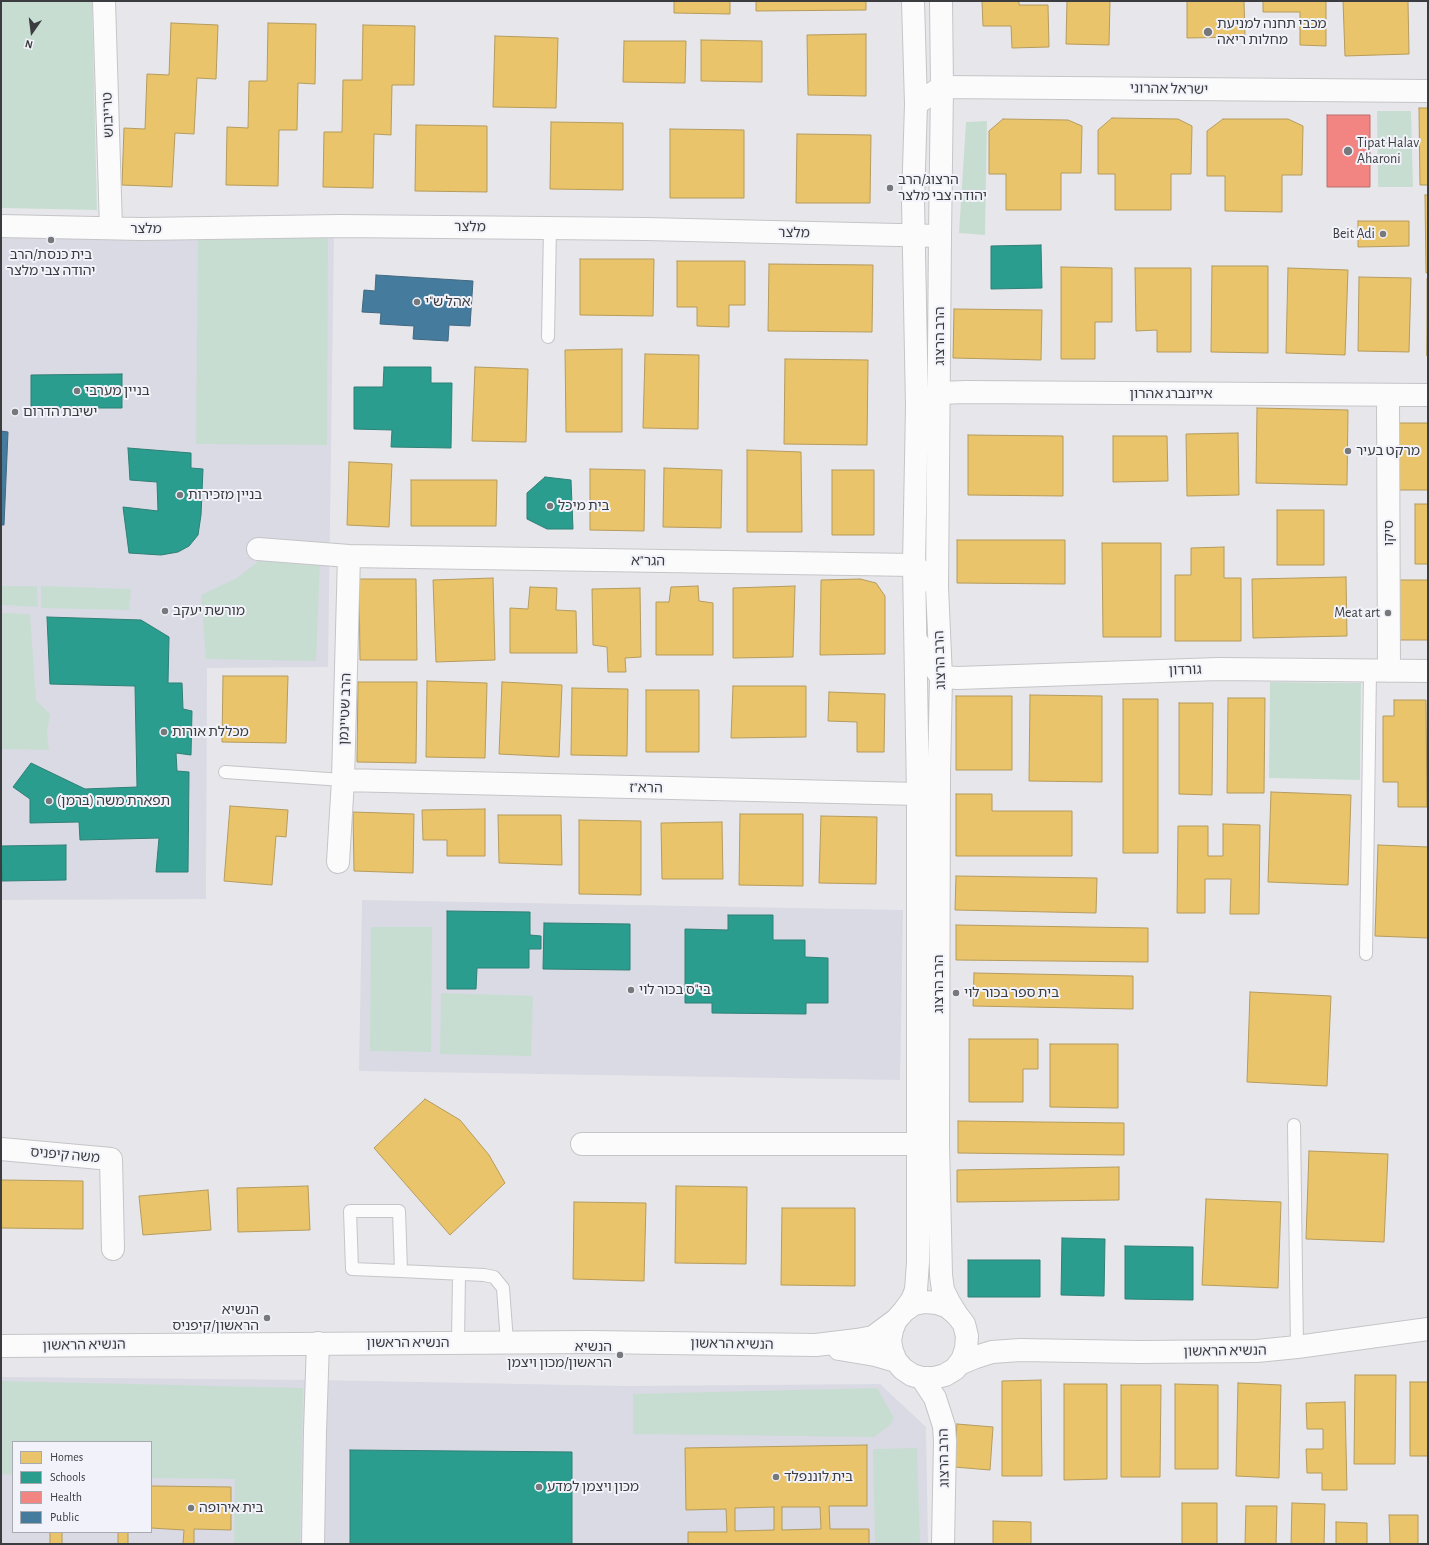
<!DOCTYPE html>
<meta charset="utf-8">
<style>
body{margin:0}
#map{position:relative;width:1429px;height:1545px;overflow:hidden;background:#e7e7eb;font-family:"Alegreya Sans",sans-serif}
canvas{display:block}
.frame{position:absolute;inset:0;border:2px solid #3b3c3f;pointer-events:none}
.legend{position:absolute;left:12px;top:1441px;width:140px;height:92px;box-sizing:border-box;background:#f2f3fa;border:1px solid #a9aaaf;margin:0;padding:5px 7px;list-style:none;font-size:12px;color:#3b3c3f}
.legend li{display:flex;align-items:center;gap:8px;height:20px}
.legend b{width:20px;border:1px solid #a9aaaf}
.north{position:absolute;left:12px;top:12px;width:40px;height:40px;-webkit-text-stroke:3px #f2f3fa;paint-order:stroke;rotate:194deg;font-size:11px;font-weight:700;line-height:16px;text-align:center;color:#3b3c3f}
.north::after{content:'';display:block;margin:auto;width:14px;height:18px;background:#3b3c3f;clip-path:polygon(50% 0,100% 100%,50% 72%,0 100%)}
</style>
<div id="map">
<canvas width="1429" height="1545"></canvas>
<div class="frame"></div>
<ul class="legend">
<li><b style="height:11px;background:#e9c46a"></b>Homes</li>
<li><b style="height:11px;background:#2a9d8f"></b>Schools</li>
<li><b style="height:11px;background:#f28482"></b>Health</li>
<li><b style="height:11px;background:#457b9d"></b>Public</li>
</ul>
<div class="north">N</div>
</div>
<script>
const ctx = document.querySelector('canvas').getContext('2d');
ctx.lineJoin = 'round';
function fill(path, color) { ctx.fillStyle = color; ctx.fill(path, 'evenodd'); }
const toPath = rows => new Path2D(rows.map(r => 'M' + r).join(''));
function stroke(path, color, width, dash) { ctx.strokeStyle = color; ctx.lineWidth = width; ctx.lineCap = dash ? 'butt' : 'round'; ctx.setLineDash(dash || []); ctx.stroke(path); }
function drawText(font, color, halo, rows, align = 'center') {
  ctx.font = font + ' "Alegreya Sans","Noto Sans Hebrew",sans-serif'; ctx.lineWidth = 4; ctx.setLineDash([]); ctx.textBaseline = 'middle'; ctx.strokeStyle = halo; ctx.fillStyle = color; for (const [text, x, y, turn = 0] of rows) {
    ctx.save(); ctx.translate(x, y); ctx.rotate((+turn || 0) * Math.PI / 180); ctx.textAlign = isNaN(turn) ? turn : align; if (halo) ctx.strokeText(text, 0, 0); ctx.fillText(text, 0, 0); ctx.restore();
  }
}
fill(toPath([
 [1,233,334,233,328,667,207,668,206,899,1,900],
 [362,900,903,910,900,1080,359,1071],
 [1,1377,316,1380,626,1386,880,1384,926,1427,928,1544,1,1544],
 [13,1442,151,1442,151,1532,13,1532]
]), '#d9dae3');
fill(toPath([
 [1,1,92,1,97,210,1,208],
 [1377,111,1411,111,1413,187,1378,187],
 [987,121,985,235,959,233,966,122],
 [198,235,328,236,327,445,196,444],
 [264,557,320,561,316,661,206,659,201,595,237,578],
 [1,586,37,586,38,607,1,605],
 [41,586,131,589,129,610,41,608],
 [1,613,30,614,36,700,50,714,47,733,49,750,1,749],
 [1270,682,1361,683,1360,780,1269,778],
 [371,927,432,927,431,1052,370,1051],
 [441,993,533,996,531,1056,440,1054],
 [1,1381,303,1388,300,1544,234,1544,235,1479,151,1478,151,1442,13,1442,13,1475,1,1474],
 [877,1388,894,1418,890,1425,874,1437,633,1434,633,1394],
 [917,1448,920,1544,875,1544,873,1449]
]), '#c8ddd2');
const homes = toPath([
 [674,1,730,1,730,14,674,13,674,1],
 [756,1,866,1,866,10,756,11,756,1],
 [982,1,1019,1,1019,5,1048,5,1049,47,1012,48,1011,26,983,26,982,1],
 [1067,1,1110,1,1109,45,1066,44,1067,1],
 [1187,1,1244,1,1245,37,1187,38,1187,1],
 [1263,1,1326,1,1326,46,1300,45,1300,12,1263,12,1263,1],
 [1343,1,1408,1,1409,54,1345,56,1343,1],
 [171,23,218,25,216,79,197,78,194,134,175,133,172,187,122,185,124,128,145,129,147,74,169,75,171,23],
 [268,23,316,24,315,84,298,83,297,130,279,130,278,186,226,185,227,127,248,128,249,81,267,81,268,23],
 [363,25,415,26,414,85,392,85,391,135,374,134,373,188,323,187,324,132,342,132,343,80,362,80,363,25],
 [866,34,866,96,808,95,807,35,866,34],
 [495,36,558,38,556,108,493,107,495,36],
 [701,40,762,41,762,82,701,81,701,40],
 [624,41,686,41,685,83,623,82,624,41],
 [1419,108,1428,108,1428,185,1420,185,1419,108],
 [1112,118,1178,119,1192,126,1191,174,1171,174,1171,210,1115,210,1115,174,1098,174,1098,130,1112,118],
 [1003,119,1068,120,1082,126,1081,173,1061,173,1061,210,1006,210,1006,174,989,174,989,131,1003,119],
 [1223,119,1288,119,1303,126,1302,175,1282,175,1282,212,1225,211,1225,176,1207,176,1207,131,1223,119],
 [551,122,623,123,623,190,550,189,551,122],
 [416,125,487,126,487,192,415,191,416,125],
 [670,129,744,130,744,198,670,198,670,129],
 [797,134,871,135,870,203,796,203,797,134],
 [1425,195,1428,195,1428,273,1426,273,1425,195],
 [1358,221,1409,221,1409,246,1358,247,1358,221],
 [580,259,654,259,653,316,580,315,580,259],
 [677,261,745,261,745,305,729,305,729,327,697,326,697,307,677,307,677,261],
 [769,264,873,265,872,332,768,331,769,264],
 [1212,266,1268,266,1268,353,1211,352,1212,266],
 [1061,267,1112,268,1112,322,1095,322,1095,359,1061,359,1061,267],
 [1135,268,1191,268,1191,352,1157,352,1157,330,1136,331,1135,268],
 [1288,268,1348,270,1345,355,1286,353,1288,268],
 [1359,277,1411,278,1409,352,1358,351,1359,277],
 [1427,279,1428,279,1427,356,1427,279],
 [954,309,1042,310,1041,360,953,358,954,309],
 [622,349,622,432,566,432,565,350,622,349],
 [645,354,699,355,698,429,643,428,645,354],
 [785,359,868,360,867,445,784,444,785,359],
 [475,367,528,369,526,442,472,441,475,367],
 [1257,408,1348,410,1347,485,1256,483,1257,408],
 [1397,423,1428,423,1428,490,1397,490,1397,423],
 [1238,433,1239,495,1187,496,1186,434,1238,433],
 [968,435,1063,436,1063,496,968,495,968,435],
 [1113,436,1167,436,1168,481,1113,482,1113,436],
 [747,450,801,452,802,532,747,532,747,450],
 [349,462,392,464,389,527,347,525,349,462],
 [664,468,722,470,721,528,663,527,664,468],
 [590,469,645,470,644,531,590,530,590,469],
 [832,470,874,470,874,535,832,535,832,470],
 [411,480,497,480,496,526,411,526,411,480],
 [1415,504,1428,504,1428,564,1415,564,1415,504],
 [1277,510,1324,510,1324,565,1277,565,1277,510],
 [957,540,1065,540,1065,584,957,583,957,540],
 [1102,543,1161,543,1161,637,1103,637,1102,543],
 [1224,547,1224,578,1241,578,1241,641,1175,641,1175,575,1191,575,1191,548,1224,547],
 [1346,577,1347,636,1253,638,1252,579,1346,577],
 [493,578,495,660,436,662,433,580,493,578],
 [359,579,416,579,417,660,360,660,359,579],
 [860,579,876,583,885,596,885,654,820,655,821,580,860,579],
 [1395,580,1428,580,1428,640,1396,640,1395,580],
 [698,586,699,601,713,603,713,655,656,655,656,602,669,602,671,587,698,586],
 [795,586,793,657,733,658,733,588,795,586],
 [530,587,557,588,556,610,576,611,577,653,510,653,510,608,528,609,530,587],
 [640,588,641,657,625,658,626,672,608,672,607,647,593,645,592,589,640,588],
 [223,676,288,676,286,743,222,742,223,676],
 [427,681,487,683,485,758,426,757,427,681],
 [358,682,417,682,416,763,357,762,358,682],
 [502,682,562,685,559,757,499,754,502,682],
 [733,686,806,686,806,737,731,738,733,686],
 [572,688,628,689,627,756,571,755,572,688],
 [646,690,699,690,699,752,646,752,646,690],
 [829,692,885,694,884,752,857,752,857,722,828,721,829,692],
 [1030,695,1102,696,1102,782,1029,781,1030,695],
 [956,696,1012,696,1012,770,956,770,956,696],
 [1228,698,1265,698,1264,793,1227,793,1228,698],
 [1123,699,1158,699,1158,853,1123,853,1123,699],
 [1394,700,1426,700,1427,807,1398,807,1398,782,1383,782,1383,716,1394,716,1394,700],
 [1179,703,1213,703,1212,795,1179,794,1179,703],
 [1271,792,1351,795,1348,885,1268,882,1271,792],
 [956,794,992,794,992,811,1072,811,1072,856,956,856,956,794],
 [230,806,288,810,286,837,276,836,272,885,224,881,230,806],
 [485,809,485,856,447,856,447,840,423,840,422,810,485,809],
 [353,812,414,814,413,873,354,871,353,812],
 [740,814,803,814,803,886,739,885,740,814],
 [498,815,561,815,562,865,499,863,498,815],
 [821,816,877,817,876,884,819,883,821,816],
 [579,820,641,821,641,895,579,894,579,820],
 [722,822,723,879,662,879,661,823,722,822],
 [1223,824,1260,825,1259,914,1230,914,1231,879,1205,879,1205,913,1177,913,1178,826,1208,826,1208,856,1223,856,1223,824],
 [1378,845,1428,847,1428,938,1375,936,1378,845],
 [956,876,1097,878,1096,913,955,910,956,876],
 [956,925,1148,928,1148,962,956,960,956,925],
 [974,973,1133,976,1133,1009,973,1006,974,973],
 [1250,992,1331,996,1327,1086,1247,1082,1250,992],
 [969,1039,1038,1039,1038,1069,1023,1069,1023,1102,969,1102,969,1039],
 [1050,1044,1118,1044,1118,1108,1050,1107,1050,1044],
 [425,1099,460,1120,489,1155,505,1183,450,1235,374,1148,425,1099],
 [958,1121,1124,1123,1124,1155,958,1153,958,1121],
 [1309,1151,1388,1154,1384,1242,1306,1239,1309,1151],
 [1119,1167,1119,1200,957,1202,957,1170,1119,1167],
 [1,1180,83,1181,83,1229,1,1228,1,1180],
 [308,1186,310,1230,238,1232,237,1188,308,1186],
 [676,1186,747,1187,746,1264,675,1263,676,1186],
 [208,1190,211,1230,143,1235,139,1196,208,1190],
 [1206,1199,1281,1202,1278,1288,1202,1285,1206,1199],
 [574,1202,646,1203,644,1281,573,1279,574,1202],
 [782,1208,855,1208,855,1286,781,1285,782,1208],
 [1355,1375,1396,1375,1395,1464,1354,1464,1355,1375],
 [1041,1380,1042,1476,1002,1476,1002,1381,1041,1380],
 [1410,1382,1428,1382,1428,1456,1410,1456,1410,1382],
 [1238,1383,1281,1385,1279,1478,1236,1476,1238,1383],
 [1064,1384,1107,1384,1107,1479,1064,1480,1064,1384],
 [1175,1384,1218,1385,1218,1469,1175,1469,1175,1384],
 [1121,1385,1161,1385,1160,1477,1121,1477,1121,1385],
 [1345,1402,1347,1490,1322,1490,1322,1473,1307,1473,1306,1449,1323,1449,1323,1429,1307,1429,1306,1403,1345,1402],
 [957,1424,993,1427,990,1470,954,1467,957,1424],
 [867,1445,867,1506,829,1506,830,1529,869,1529,869,1544,688,1544,688,1532,727,1532,726,1509,686,1510,685,1448,867,1445],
 [774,1507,774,1530,735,1531,735,1508,774,1507],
 [782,1507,820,1507,821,1529,782,1530,782,1507],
 [151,1486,231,1487,231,1530,194,1529,194,1544,183,1544,184,1530,151,1528,151,1486],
 [1182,1503,1217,1503,1217,1544,1182,1544,1182,1503],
 [1292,1503,1325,1504,1324,1544,1291,1544,1292,1503],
 [1246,1506,1277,1506,1276,1544,1245,1544,1246,1506],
 [1389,1515,1418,1515,1418,1544,1390,1544,1389,1515],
 [993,1521,1031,1522,1031,1544,993,1544,993,1521],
 [1336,1522,1367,1523,1367,1544,1336,1544,1336,1522],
 [50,1532,62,1532,62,1544,50,1544,50,1532],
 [118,1532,128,1532,128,1544,118,1544,118,1532]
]);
fill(homes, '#e9c46a');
stroke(homes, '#b59b5d', 1);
const schools = toPath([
 [1041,245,1042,288,991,289,991,246,1041,245],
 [384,367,431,367,431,383,452,383,451,448,391,447,392,430,354,429,354,387,383,387,384,367],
 [122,374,122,408,31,408,31,375,122,374],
 [128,448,191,453,191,468,203,469,201,515,198,535,189,546,178,552,161,555,129,553,123,507,158,511,157,482,130,480,128,448],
 [545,477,571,480,573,529,547,529,527,519,527,493,545,477],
 [47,617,141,620,169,637,168,683,182,683,183,709,192,711,191,755,176,753,177,771,189,772,188,872,156,872,159,838,80,840,79,822,30,823,30,799,13,787,31,763,85,789,137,787,135,686,50,684,47,617],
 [66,845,66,880,2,881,1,846,66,845],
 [447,911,530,912,530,935,541,936,541,949,529,949,529,968,477,968,476,989,447,989,447,911],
 [728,915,773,915,773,940,805,940,805,957,828,958,828,1003,806,1003,806,1014,712,1013,712,1003,685,1003,685,929,728,930,728,915],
 [544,923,630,924,630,970,543,969,544,923],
 [1062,1238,1105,1239,1104,1296,1061,1295,1062,1238],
 [1125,1246,1193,1247,1193,1300,1125,1299,1125,1246],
 [968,1260,1040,1260,1040,1297,968,1297,968,1260],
 [350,1450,572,1452,572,1544,350,1544,350,1450]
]);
fill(schools, '#2a9d8f');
stroke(schools, '#2f8077', 1);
const health = toPath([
 [1327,115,1370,115,1370,187,1327,187,1327,115]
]);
fill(health, '#f28482');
stroke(health, '#bb6e6e', 1);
const public = toPath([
 [376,275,473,281,470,326,449,325,448,341,413,339,414,326,380,324,381,313,362,312,364,290,375,291,376,275],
 [1,431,8,432,4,525,1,525,1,431]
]);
fill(public, '#457b9d');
stroke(public, '#426881', 1);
const lane = toPath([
 [548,337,550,228],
 [225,772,343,780],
 [1366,954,1370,671],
 [1294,1125,1297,1347],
 [401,1271,399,1211,350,1211,352,1269,401,1271,484,1275,494,1277,503,1288,507,1342],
 [458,1342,459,1274]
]);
const street = toPath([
 [104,1,111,228],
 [916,104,942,87,1428,91],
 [1,226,142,229,340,226,646,229,940,236],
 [1388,395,1389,671],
 [922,403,939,393,966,392,1428,395],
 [258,549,349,556,914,565,937,587],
 [916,640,941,677,958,678,1218,669,1428,671],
 [343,780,918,794,932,780],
 [338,862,343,780,349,556],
 [582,1144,917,1144],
 [1,1149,111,1159,113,1249],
 [922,1378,935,1398,944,1426,945,1441,943,1544],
 [313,1544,315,1431,318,1343]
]);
const secondary = toPath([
 [941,1,942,87,940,236,937,587,941,677,939,773,938,1144,941,1275,943,1290,949,1302,957,1315],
 [904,1311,912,1300,916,1290,918,1262,918,794,914,565,917,406,913,201,916,104,913,1],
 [1,1346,590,1342,816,1345,857,1340,873,1337,896,1320,904,1311,914,1304,925,1302,937,1303,948,1307,957,1315,964,1324,967,1336,966,1349,962,1360,955,1369,945,1375,934,1378,922,1378,912,1375,903,1369,896,1361,892,1351,890,1341,892,1330,896,1320],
 [839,1349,875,1355,896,1361],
 [959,1364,976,1357,992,1352,1020,1350,1140,1352,1257,1351,1297,1347,1428,1329]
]);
stroke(lane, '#c5c5c8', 14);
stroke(street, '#c5c5c8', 24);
stroke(secondary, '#c5c5c8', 24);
stroke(lane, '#fbfbfc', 12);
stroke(street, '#fbfbfc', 22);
stroke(secondary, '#fbfbfc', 22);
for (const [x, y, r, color] of [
 [1208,32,5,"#77787b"],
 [1348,151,5,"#77787b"],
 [890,188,4,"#77787b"],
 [1383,234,4,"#77787b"],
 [51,240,4,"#77787b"],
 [417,302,4,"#77787b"],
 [77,391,4,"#77787b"],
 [15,412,4,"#77787b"],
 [1348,451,4,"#77787b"],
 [180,495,4,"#77787b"],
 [550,506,4,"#77787b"],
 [165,611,4,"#77787b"],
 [1388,613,4,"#77787b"],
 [164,732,4,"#77787b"],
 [49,801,4,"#77787b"],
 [631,990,4,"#77787b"],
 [956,993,4,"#77787b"],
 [267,1318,4,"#77787b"],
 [620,1355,4,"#77787b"],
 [776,1477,4,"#77787b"],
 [539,1487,4,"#77787b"],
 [191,1508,4,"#77787b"]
]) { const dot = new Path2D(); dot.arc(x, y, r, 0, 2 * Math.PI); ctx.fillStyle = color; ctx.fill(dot); stroke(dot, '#f2f3fa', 1.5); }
drawText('14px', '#3b3c3f', '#f2f3fa', [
 ["מכבי תחנה למניעת",1217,24],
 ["מחלות ריאה",1217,40],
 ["Tipat Halav",1357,143],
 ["Aharoni",1357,159],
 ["הרצוג/הרב",898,180],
 ["יהודה צבי מלצר",898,196],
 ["Beit Adi",1375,234,"right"],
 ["בית כנסת/הרב",51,255,"center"],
 ["יהודה צבי מלצר",51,271,"center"],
 ["אהל ש\"י",425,302],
 ["בניין מערבי",85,391],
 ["ישיבת הדרום",23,412],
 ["מרקט בעיר",1356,451],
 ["בניין מזכירות",188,495],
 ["בית מיכל",558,506],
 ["מורשת יעקב",173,611],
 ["Meat art",1380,613,"right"],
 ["מכללת אורות",172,732],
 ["תפארת משה (ברמן)",57,801],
 ["בי\"ס בכור לוי",639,990],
 ["בית ספר בכור לוי",964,993],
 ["הנשיא",259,1310,"right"],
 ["הראשון/קיפניס",259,1326,"right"],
 ["הנשיא",612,1347,"right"],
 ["הראשון/מכון ויצמן",612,1363,"right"],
 ["בית לוננפלד",784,1477],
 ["מכון ויצמן למדע",547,1487],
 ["בית אירופה",199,1508]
], 'left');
drawText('14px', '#3b3c3f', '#f2f3fa', [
 ["ישראל אהרוני",1169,89,1],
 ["טרייבוש",108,115,-92],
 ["מלצר",470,227,1],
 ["מלצר",146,229],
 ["מלצר",794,233,1],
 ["הרב הרצוג",940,336,-90],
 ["אייזנברג אהרון",1171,394],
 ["סיקו",1389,533,-90],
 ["הגר\"א",648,561,1],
 ["הרב הרצוג",940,660,-92],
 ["גורדון",1185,670,-2],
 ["הרב שטיינמן",345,709,-88],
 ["הרא\"ז",646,788,1],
 ["הרב הרצוג",939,984,-90],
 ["משה קיפניס",65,1155,5],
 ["הנשיא הראשון",408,1343],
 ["הנשיא הראשון",732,1344,1],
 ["הנשיא הראשון",84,1345,-1],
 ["הנשיא הראשון",1225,1351,-1],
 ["הרב הרצוג",944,1458,-91]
]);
</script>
